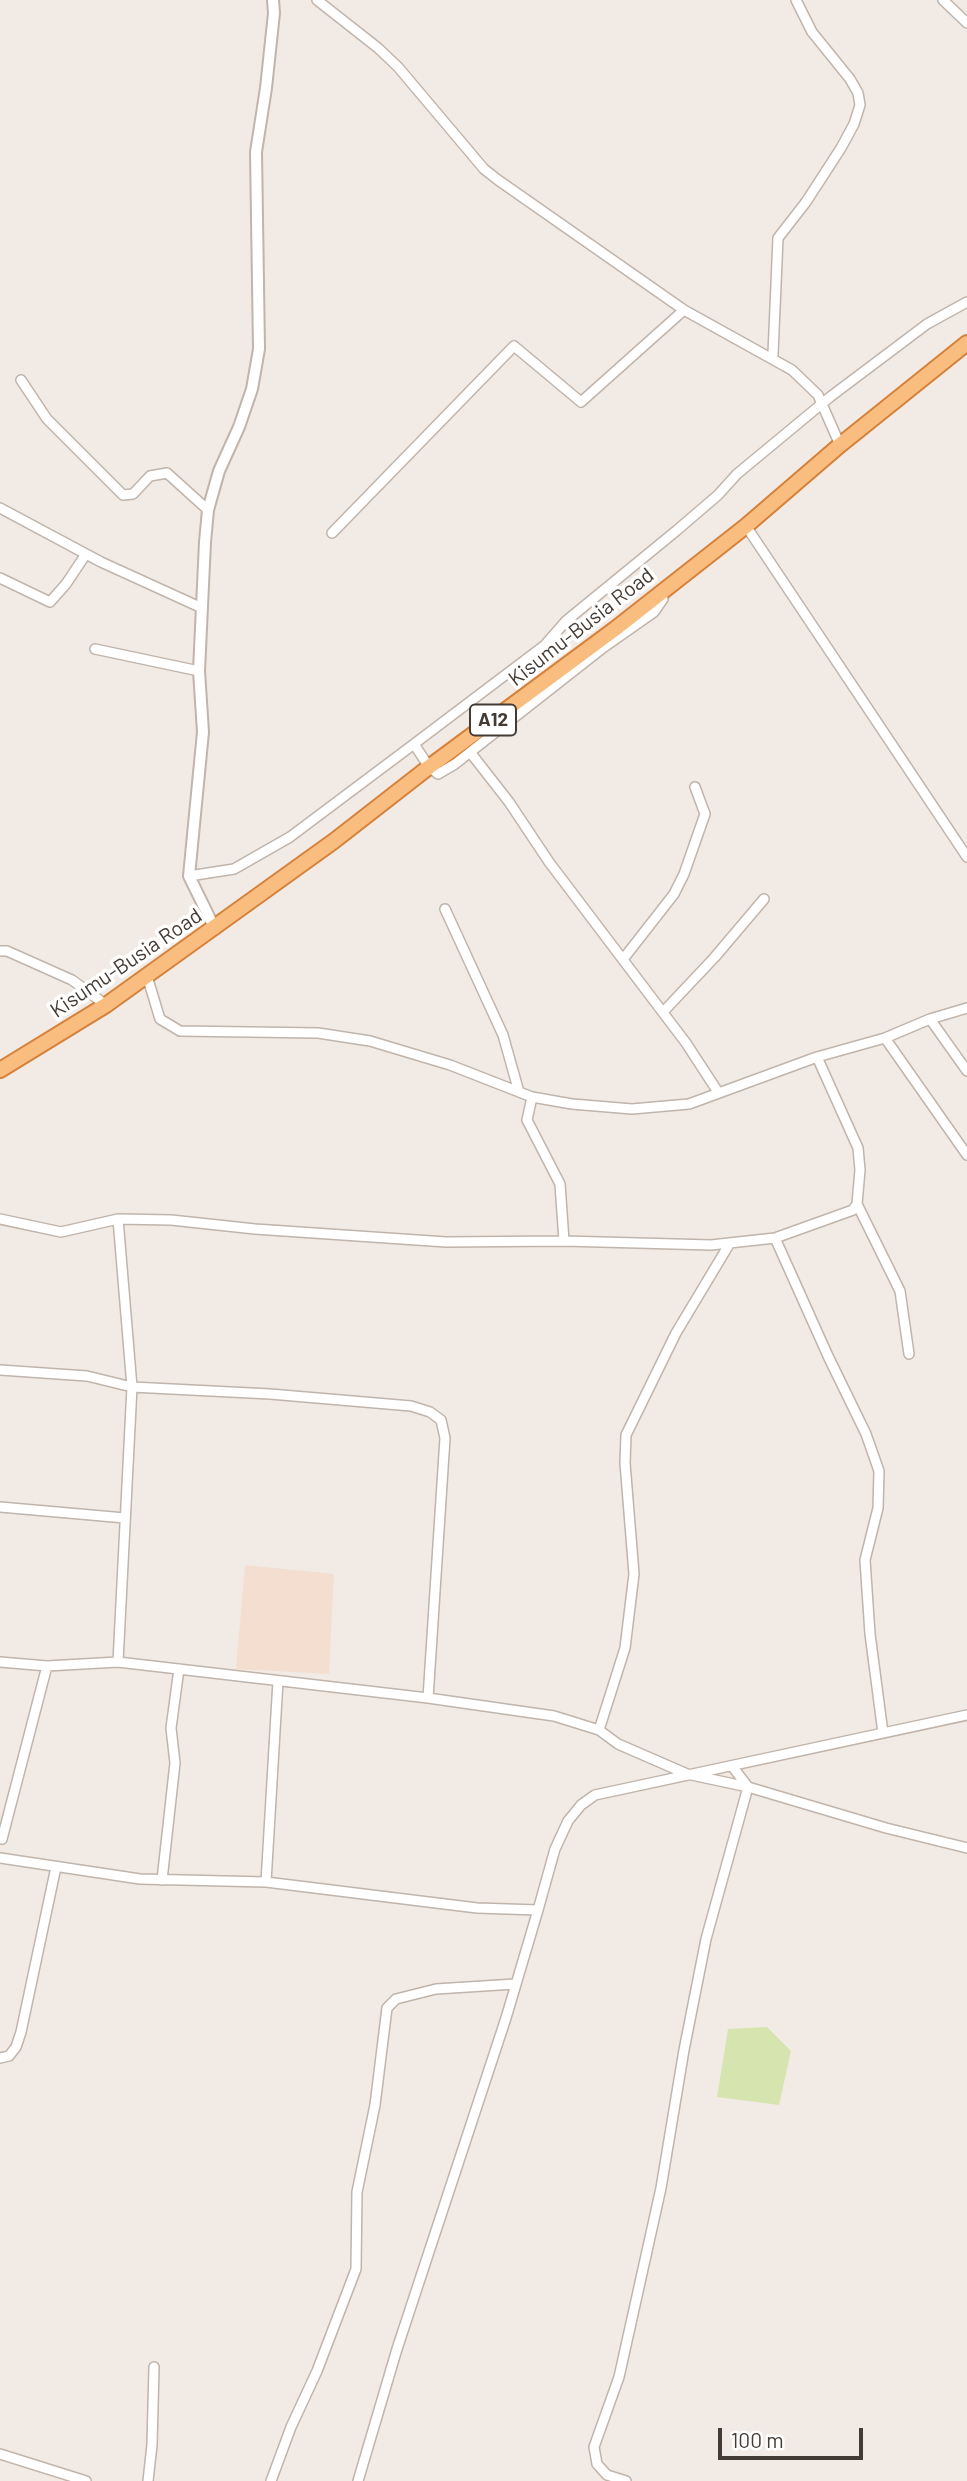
<!DOCTYPE html>
<style>
body{margin:0}
#map{position:relative;width:967px;height:2481px;overflow:hidden;background:#f2ebe5;font-family:Barlow,sans-serif}
canvas{display:block}
.scale{position:absolute;left:718px;top:2428px;width:145px;height:32px;box-sizing:border-box;border:4px solid #443b35;border-top:0;padding-left:9px;font-size:21px;line-height:24px;white-space:nowrap;color:#443b35;-webkit-text-stroke:5px #fff;paint-order:stroke}
</style>
<div id="map">
<canvas width="967" height="2481"></canvas>
<div class="scale">100 m</div>
</div>
<script>
const ctx = document.querySelector('canvas').getContext('2d');
ctx.lineJoin = 'round';
function fill(path, color) { ctx.fillStyle = color; ctx.fill(path, 'evenodd'); }
const toPath = rows => new Path2D(rows.map(r => 'M' + r).join(''));
function stroke(path, color, width, dash) { ctx.strokeStyle = color; ctx.lineWidth = width; ctx.lineCap = dash ? 'butt' : 'round'; ctx.setLineDash(dash || []); ctx.stroke(path); }
function drawText(font, color, halo, rows, align = 'center') {
  ctx.font = font + ' Barlow,sans-serif'; ctx.lineWidth = 7; ctx.setLineDash([]); ctx.textBaseline = 'middle'; ctx.strokeStyle = halo; ctx.fillStyle = color; for (const [text, x, y, turn = 0] of rows) {
    ctx.save(); ctx.translate(x, y); ctx.rotate((+turn || 0) * Math.PI / 180); ctx.textAlign = isNaN(turn) ? turn : align; if (halo) ctx.strokeText(text, 0, 0); ctx.fillText(text, 0, 0); ctx.restore();
  }
}
fill(toPath([
 [245,1565,334,1574,329,1674,236,1669]
]), '#f3ded0');
fill(toPath([
 [767,2027,791,2051,779,2105,717,2097,728,2029]
]), '#d6e5af');
const minor = toPath([
 [317,0,378,48,398,67,484,169,498,180,684,310,792,370,818,395,840,445],
 [943,0,967,23],
 [773,354,778,238,806,202,841,148,854,124,860,105,858,93,850,79,812,32,796,0],
 [21,380,47,419,123,495,133,494,150,476,167,473,208,510],
 [0,508,101,562,202,608],
 [746,526,967,857],
 [332,533,514,346,581,402,684,310],
 [0,578,50,602,66,584,86,554],
 [659,593,663,599,654,612,604,647,455,764,438,774,429,767,414,744,545,645,566,621,676,531,718,495,737,474,830,397,927,324,967,302],
 [95,649,199,671],
 [470,752,509,802,549,862,686,1043,718,1092],
 [189,876,234,869,290,837,414,744],
 [445,909,503,1035,519,1092],
 [0,951,7,951,72,980,106,1005],
 [624,958,674,894,684,874,705,814,695,787],
 [147,976,160,1019,180,1031,318,1033,370,1041,450,1065,532,1097,572,1104,632,1109,689,1104,817,1057,885,1038,930,1019,967,1008],
 [663,1012,714,958,764,899],
 [930,1019,967,1071],
 [885,1038,967,1155],
 [532,1097,527,1120,560,1184,564,1241],
 [857,1204,900,1291,909,1354],
 [0,1219,61,1232,118,1219,171,1220,255,1229,446,1242,564,1241,711,1245,775,1238,853,1210,857,1204,860,1170,858,1148,817,1057],
 [775,1238,828,1356,866,1434,879,1471,878,1508,865,1560,870,1634,883,1733],
 [0,1370,87,1376,132,1387,270,1394,411,1406,430,1412,441,1420,445,1438,428,1698],
 [0,1507,125,1518],
 [0,1662,47,1666,118,1662,428,1698,554,1716,599,1730,618,1744,687,1774,748,1787,886,1828,967,1848],
 [118,1662,132,1387,118,1219],
 [599,1730,625,1648,634,1574,625,1463,626,1435,676,1333,730,1243],
 [0,1839,2,1839,47,1666],
 [0,1858,140,1879,266,1882,477,1908,538,1910,555,1849,568,1821,581,1805,595,1795,967,1715],
 [162,1880,175,1763,171,1728,179,1669],
 [266,1882,278,1681],
 [0,2058,9,2056,16,2047,21,2032,56,1867],
 [0,2454,86,2481],
 [148,2481,152,2445,154,2367],
 [271,2481,291,2427,317,2371,356,2269,357,2192,375,2105,387,2008,396,1999,436,1989,515,1984],
 [358,2481,397,2349,506,2018,538,1910],
 [626,2481,607,2475,597,2464,594,2447,619,2377,661,2188,684,2050,706,1939,748,1787,732,1766]
]);
const tertiary = toPath([
 [215,929,189,876,203,732,199,671,205,542,208,510,219,471,239,427,252,389,259,349,256,152,266,88,274,13,273,0]
]);
const trunk = toPath([
 [0,1070,106,1005,334,841,429,767,615,629,746,526,840,445,967,343]
]);
stroke(minor, '#c0b4ab', 12);
stroke(tertiary, '#c0b4ab', 14);
stroke(trunk, '#d6813a', 18);
stroke(minor, '#fff', 9);
stroke(tertiary, '#fff', 10);
stroke(trunk, '#f9bd80', 14);
for (const [x, y, w] of [
 [493,720,46]
]) { const box = new Path2D(); box.roundRect(x - w / 2, y - 15.5, w, 31, 5); ctx.fillStyle = '#fff'; ctx.fill(box); stroke(box, '#443b35', 2); }
drawText('bold 19px', '#443b35', null, [
 ["A12",493,720]
]);
drawText('21px', '#443b35', '#fff', [
 ["Kisumu-Busia Road",581,627,-38],
 ["Kisumu-Busia Road",126,963,-34]
]);
</script>
